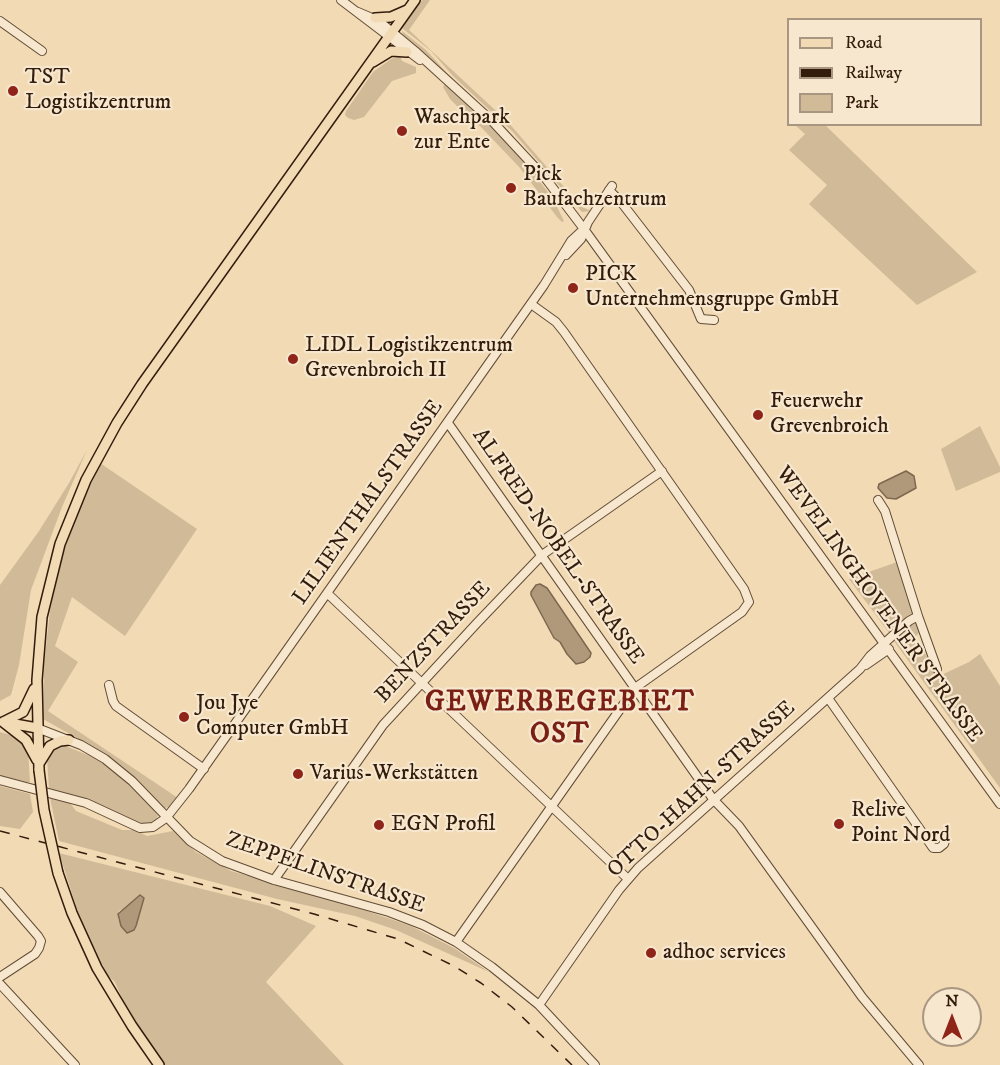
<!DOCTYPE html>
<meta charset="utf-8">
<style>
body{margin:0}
#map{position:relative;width:1000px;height:1065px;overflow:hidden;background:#f1dab4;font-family:"IM FELL DW Pica",serif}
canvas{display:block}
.legend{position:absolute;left:787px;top:18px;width:195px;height:108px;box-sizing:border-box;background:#f6e7ce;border:2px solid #a89680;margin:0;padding:8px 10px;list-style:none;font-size:18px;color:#331c0c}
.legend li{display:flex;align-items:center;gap:12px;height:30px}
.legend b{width:30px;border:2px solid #a89680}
.north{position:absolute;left:922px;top:987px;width:60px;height:60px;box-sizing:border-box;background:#f6e7ce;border:2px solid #a89680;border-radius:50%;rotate:0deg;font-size:16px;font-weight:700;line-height:24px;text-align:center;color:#331c0c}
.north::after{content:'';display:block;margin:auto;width:21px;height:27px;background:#8f2418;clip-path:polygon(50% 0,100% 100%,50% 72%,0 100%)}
</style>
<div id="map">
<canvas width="1000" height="1065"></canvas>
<ul class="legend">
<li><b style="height:8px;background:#f1dab4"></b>Road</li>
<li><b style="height:8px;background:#331c0c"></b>Railway</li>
<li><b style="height:16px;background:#d1ba97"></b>Park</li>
</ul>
<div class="north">N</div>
</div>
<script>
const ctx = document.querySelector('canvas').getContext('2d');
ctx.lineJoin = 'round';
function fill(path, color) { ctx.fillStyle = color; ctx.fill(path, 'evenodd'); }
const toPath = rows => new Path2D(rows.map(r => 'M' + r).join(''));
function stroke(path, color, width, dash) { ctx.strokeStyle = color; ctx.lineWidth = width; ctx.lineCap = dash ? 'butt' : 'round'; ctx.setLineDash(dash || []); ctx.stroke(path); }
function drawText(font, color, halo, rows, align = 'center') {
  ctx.font = font + ' "IM FELL DW Pica",serif'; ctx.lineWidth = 4.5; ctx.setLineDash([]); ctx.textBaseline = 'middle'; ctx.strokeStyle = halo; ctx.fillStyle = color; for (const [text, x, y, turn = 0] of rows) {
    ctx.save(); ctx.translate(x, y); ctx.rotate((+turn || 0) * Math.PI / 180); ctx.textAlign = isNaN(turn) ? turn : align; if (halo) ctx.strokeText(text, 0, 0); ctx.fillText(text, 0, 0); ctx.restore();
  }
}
fill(toPath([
 [422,0,430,0,409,30,508,122,577,202,582,207,591,211,582,212,512,131,453,76,431,51,402,28],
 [402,31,426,50,448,74,503,125,573,204,504,128,407,40,403,35],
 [400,56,402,61,416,67,416,73,392,81,364,117,354,120,348,118,345,115,346,111,373,72,391,59],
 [445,84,481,116,516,150,553,199,564,221,562,222,557,217,520,168,480,126,474,123,450,99,443,87],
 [795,125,825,125,977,272,917,305,809,204,827,185,789,150,805,134],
 [980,426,1000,467,1000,472,956,491,941,449],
 [87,450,62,507,31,590,19,665,11,695,0,701,0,585,39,531,69,483],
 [100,463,197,529,125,636,72,597,55,646,78,662,48,711,178,798,169,807,165,808,157,803,123,767,91,746,43,719,44,666,50,610,62,558,70,532],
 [897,562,915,614,890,634,849,579],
 [914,621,917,621,922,630,915,637,922,647,937,677,969,662,980,654,1000,686,1000,788,894,641,894,638],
 [0,732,17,737,28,749,30,782,23,783,0,776],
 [63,745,95,758,121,777,148,802,158,816,156,820,146,825,139,825,87,800,49,790,47,757,53,748],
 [0,786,30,794,33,812,20,829,0,826],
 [53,797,70,803,76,811,122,830,135,830,147,836,173,831,196,852,231,871,352,906,411,926,454,948,489,972,396,930,355,916,277,899,59,841,50,798],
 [59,853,270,906,316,926,266,982,344,1065,165,1065,126,1008,115,982,107,975,77,909],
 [128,907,141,907,137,923,118,920,119,911]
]), '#d1ba97');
const water = toPath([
 [906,471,914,476,916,488,896,499,887,498,878,488,879,484,906,471],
 [540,584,547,588,591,653,590,657,584,662,576,664,567,654,560,642,554,638,531,595,531,592,536,585,540,584],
 [140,895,144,898,136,926,134,930,127,933,121,926,118,914,140,895]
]);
fill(water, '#b0997b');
stroke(water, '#7e674f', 1.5);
const minor = toPath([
 [341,0,420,60],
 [358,12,379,21,415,51,493,122,546,179,584,229,1000,804],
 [0,21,42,51],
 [609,190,621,202,689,290,701,319,714,320],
 [566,255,581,239,588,222,612,186],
 [448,423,713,799,739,826,862,997,919,1065],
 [327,593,628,879],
 [918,616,937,669],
 [866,665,889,649],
 [109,685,113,701,116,706,204,769],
 [828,698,924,835,933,848,939,848,944,844,945,841,942,836,924,835],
 [37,728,81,745,105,759,132,781,190,841,222,861,274,880,389,912,423,925,456,942,492,967,539,1005,595,1065],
 [0,780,86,803,140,828,153,827,166,818,189,789,544,285,571,241,584,229],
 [274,880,383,725,477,623,542,555,662,471],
 [0,892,38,936,41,941,39,948,35,954,0,977],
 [456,942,635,688,742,612,749,602,744,589,564,332,556,322,531,304],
 [0,984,75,1065],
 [539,1005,619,890,638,868,860,669,870,656,909,621,918,616,885,511,878,500]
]);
const major = toPath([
 [375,18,391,17,407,10],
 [373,62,391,51,407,52],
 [3,722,23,712,34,689],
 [3,722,26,740,37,760],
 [4,722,37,728],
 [40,762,50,746,60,741,69,740],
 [39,770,37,680,42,617,60,544,86,480,117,423,142,384,415,0],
 [58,873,72,913,97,968,132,1026,159,1065]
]);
stroke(minor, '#624c36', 10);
stroke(major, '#331c0c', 12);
stroke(minor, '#f6e7ce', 8);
stroke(major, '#f1dab4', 9);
stroke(toPath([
 [0,831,314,914,398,939,454,966,481,983,512,1007,572,1065]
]), '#331c0c', 1.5, [10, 10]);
const majorBridge = toPath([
 [39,770,44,810,58,873]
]);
stroke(majorBridge, '#331c0c', 12, []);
stroke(majorBridge, '#f1dab4', 9);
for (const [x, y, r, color] of [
 [13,91,6,"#8f2418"],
 [402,131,6,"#8f2418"],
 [511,188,6,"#8f2418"],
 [573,288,6,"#8f2418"],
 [293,359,6,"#8f2418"],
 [758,415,6,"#8f2418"],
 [184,717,6,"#8f2418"],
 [298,774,6,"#8f2418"],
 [839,824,6,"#8f2418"],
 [379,825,6,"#8f2418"],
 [651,953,6,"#8f2418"]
]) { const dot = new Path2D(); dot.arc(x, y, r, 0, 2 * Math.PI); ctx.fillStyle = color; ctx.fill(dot); stroke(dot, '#f6e7ce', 2); }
drawText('22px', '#331c0c', '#f6e7ce', [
 ["TST",25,78],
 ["Logistikzentrum",25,103],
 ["Waschpark",414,118],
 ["zur Ente",414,143],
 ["Pick",523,175],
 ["Baufachzentrum",523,200],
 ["PICK",585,275],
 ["Unternehmensgruppe GmbH",585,300],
 ["LIDL Logistikzentrum",305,346],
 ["Grevenbroich II",305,371],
 ["Feuerwehr",770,402],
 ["Grevenbroich",770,427],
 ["Jou Jye",196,704],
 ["Computer GmbH",196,729],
 ["Varius-Werkstätten",310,774],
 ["Relive",851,811],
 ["Point Nord",851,836],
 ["EGN Profil",391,825],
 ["adhoc services",663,953]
], 'left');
drawText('22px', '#331c0c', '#f6e7ce', [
 ["LILIENTHALSTRASSE",369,503,-55],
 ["ALFRED-NOBEL-STRASSE",557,547,55],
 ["WEVELINGHOVENER STRASSE",878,605,54],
 ["BENZSTRASSE",434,643,-47],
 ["OTTO-HAHN-STRASSE",702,790,-43],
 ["ZEPPELINSTRASSE",325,874,19]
]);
ctx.letterSpacing = '1.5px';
drawText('bold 28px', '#7a1f14', '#f6e7ce', [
 ["GEWERBEGEBIET",560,704],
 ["OST",560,736]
]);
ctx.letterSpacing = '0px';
</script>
